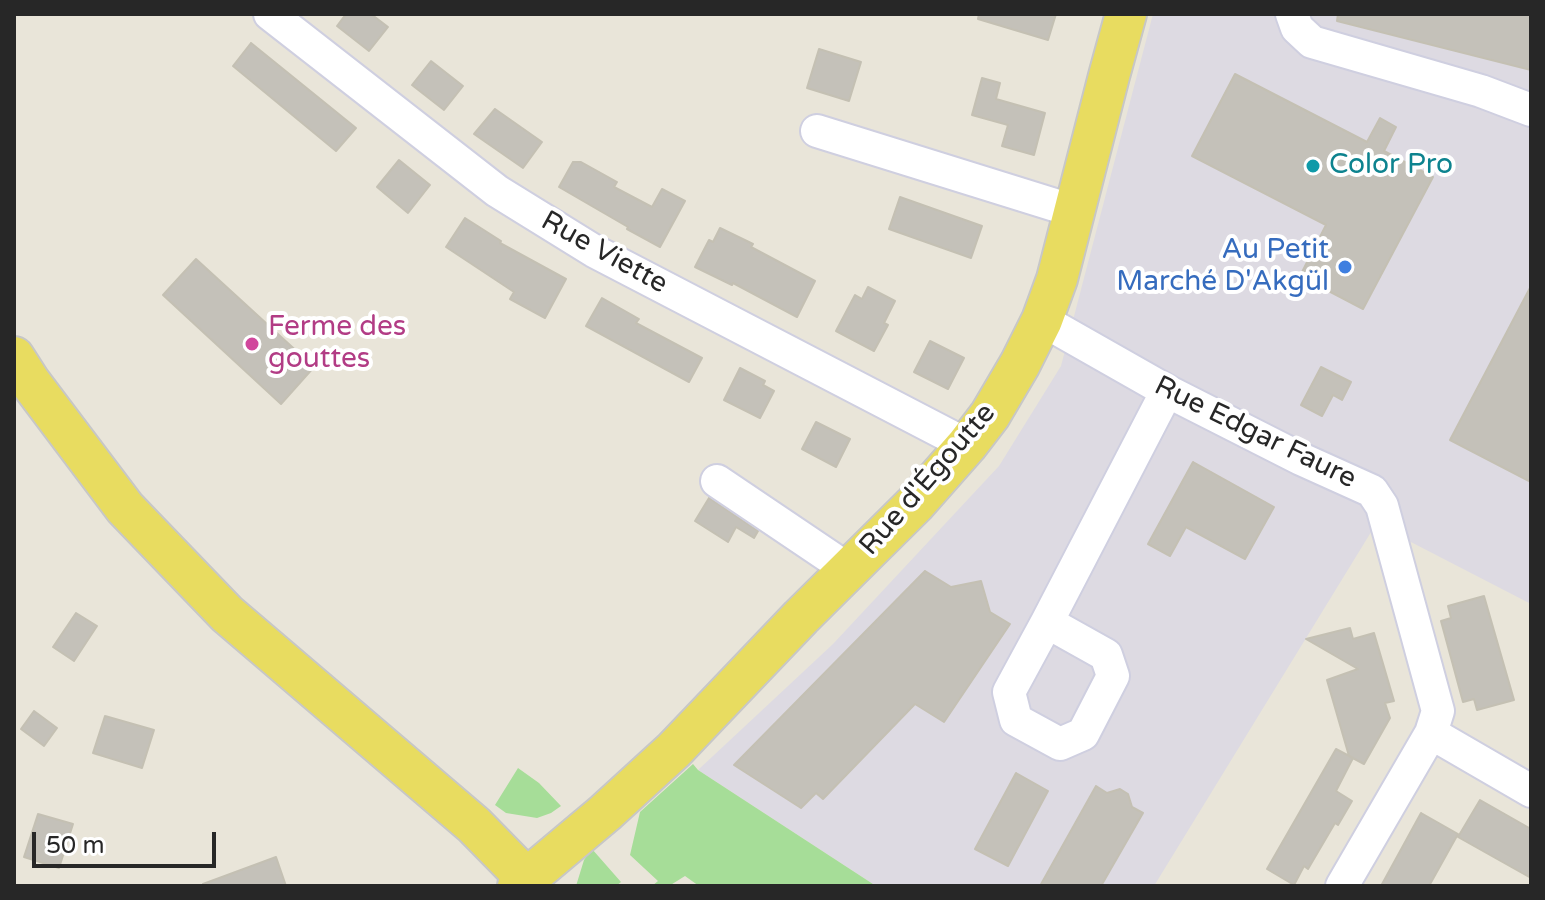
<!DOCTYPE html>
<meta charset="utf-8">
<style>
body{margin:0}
#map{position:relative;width:1545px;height:900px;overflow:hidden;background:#e9e5d9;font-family:"Varela Round",sans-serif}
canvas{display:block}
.frame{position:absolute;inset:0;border:16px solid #272727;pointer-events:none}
.scale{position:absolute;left:32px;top:832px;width:184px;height:36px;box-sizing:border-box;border:4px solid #272727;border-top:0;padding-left:10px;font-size:24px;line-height:28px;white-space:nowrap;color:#272727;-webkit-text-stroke:6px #fff;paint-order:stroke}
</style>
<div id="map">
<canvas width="1545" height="900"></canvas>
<div class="frame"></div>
<div class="scale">50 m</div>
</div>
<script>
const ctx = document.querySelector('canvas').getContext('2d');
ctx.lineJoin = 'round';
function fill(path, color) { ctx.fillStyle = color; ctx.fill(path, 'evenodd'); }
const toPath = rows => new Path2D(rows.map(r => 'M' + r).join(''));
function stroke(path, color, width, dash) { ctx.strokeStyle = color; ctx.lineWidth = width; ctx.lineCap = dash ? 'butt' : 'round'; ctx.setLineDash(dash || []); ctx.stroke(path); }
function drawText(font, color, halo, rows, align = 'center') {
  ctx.font = font + ' "Varela Round",sans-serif'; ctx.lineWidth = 8; ctx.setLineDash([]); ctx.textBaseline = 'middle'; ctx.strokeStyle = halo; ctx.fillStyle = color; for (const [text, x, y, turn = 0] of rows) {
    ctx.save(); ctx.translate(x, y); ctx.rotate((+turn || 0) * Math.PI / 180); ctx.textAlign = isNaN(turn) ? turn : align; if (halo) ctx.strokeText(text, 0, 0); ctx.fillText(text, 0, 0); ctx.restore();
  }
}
fill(toPath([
 [1153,14,1531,14,1531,604,1376,524,1154,886,876,886,698,770,833,644,999,466,1061,366]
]), '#dddae2');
fill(toPath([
 [693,764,698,770,876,886,699,886,685,876,669,886,652,886,658,881,630,855,640,812],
 [518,768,539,783,561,806,551,813,537,818,506,813,495,805],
 [592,849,621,882,616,886,576,886,584,860]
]), '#a6dd98');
const building = toPath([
 [346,14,371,14,388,27,369,51,337,26,346,14],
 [979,14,1056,14,1048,40,978,19,979,14],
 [1338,14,1531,14,1531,70,1337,21,1338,14],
 [251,43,356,128,336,151,233,66,251,43],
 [819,49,861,62,849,101,807,88,819,49],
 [431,61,463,86,444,110,412,85,431,61],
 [1235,74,1367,142,1380,118,1396,127,1384,151,1433,177,1363,309,1300,276,1326,225,1192,156,1235,74],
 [982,78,1000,83,996,99,1045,113,1034,155,1002,146,1008,125,972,115,982,78],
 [495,109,542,142,523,168,474,134,495,109],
 [399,160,430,185,408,213,377,187,399,160],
 [573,162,581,162,617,182,614,187,652,207,662,189,685,201,660,247,627,229,628,227,559,187,573,162],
 [900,197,982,226,971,258,889,229,900,197],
 [465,218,501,241,500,243,566,279,545,318,510,299,514,292,446,247,465,218],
 [720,228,753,244,751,247,815,281,797,317,733,283,732,285,695,267,709,240,713,242,720,228],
 [196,259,314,367,281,404,163,295,196,259],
 [1531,286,1531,482,1450,440,1531,286],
 [868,287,895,301,884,323,888,325,874,351,836,331,855,295,862,299,868,287],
 [602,298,639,319,636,323,702,358,689,382,586,326,602,298],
 [930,341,964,358,948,389,914,372,930,341],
 [1321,367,1351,382,1342,400,1333,395,1322,416,1301,405,1321,367],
 [740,368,765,381,763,385,774,391,760,418,724,400,740,368],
 [816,422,850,439,836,467,802,449,816,422],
 [1193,462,1274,507,1245,559,1186,527,1170,556,1148,544,1193,462],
 [709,498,758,531,754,538,736,527,728,542,695,521,709,498],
 [925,571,951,587,981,581,990,612,1010,624,944,722,915,704,823,799,816,793,801,808,734,765,925,571],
 [1484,596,1514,700,1477,710,1474,699,1463,702,1441,621,1451,618,1448,606,1484,596],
 [76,613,97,626,74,661,53,647,76,613],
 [1350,628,1353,639,1374,633,1394,701,1385,703,1390,718,1364,764,1349,756,1327,680,1358,669,1306,639,1350,628],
 [34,711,57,728,44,746,21,729,34,711],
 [105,716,154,730,142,768,93,753,105,716],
 [1336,749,1353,758,1336,791,1352,801,1338,825,1335,823,1308,869,1304,866,1294,885,1267,869,1336,749],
 [1016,773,1048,791,1008,866,975,849,1016,773],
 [1096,786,1107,793,1120,789,1128,794,1132,807,1143,813,1101,886,1040,886,1096,786],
 [1480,800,1531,829,1531,878,1458,837,1480,800],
 [1421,813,1458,834,1429,886,1381,886,1421,813],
 [38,814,73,824,59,868,24,857,38,814],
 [276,857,286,886,204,886,203,884,276,857]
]);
fill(building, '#c4c1b9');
stroke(building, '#c4c0b3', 2);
const minor = toPath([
 [270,14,497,191,594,251,967,445],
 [1292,14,1297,28,1312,42,1481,91,1531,110],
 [817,131,1074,211],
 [1042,320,1167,391,1301,459,1372,491,1382,506,1438,711,1431,733,1342,886],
 [717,481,849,570],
 [1047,622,1106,655,1113,676,1083,734,1060,744,1016,720,1009,692,1047,622,1167,391],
 [1431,733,1531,791]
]);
const major = toPath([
 [14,357,30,382,125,508,227,614,474,825,527,879],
 [518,886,605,813,674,750,801,617,915,504,967,445,990,415,1020,364,1042,320,1057,279,1109,76,1126,14]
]);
stroke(minor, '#cfcfe0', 36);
stroke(major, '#c7c7c7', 44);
stroke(minor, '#fff', 32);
stroke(major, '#e8dc60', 40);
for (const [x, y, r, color] of [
 [1313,166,8,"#0f9aa8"],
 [1345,267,8,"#3f7fe0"],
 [252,344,8,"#d1479c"]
]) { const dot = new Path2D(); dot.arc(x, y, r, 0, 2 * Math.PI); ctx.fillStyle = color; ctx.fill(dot); stroke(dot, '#fff', 3); }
drawText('28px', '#0d838f', '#fff', [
 ["Color Pro",1329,166]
], 'left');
drawText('28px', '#366cbe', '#fff', [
 ["Au Petit",1329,251],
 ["Marché D'Akgül",1329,283]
], 'right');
drawText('28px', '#272727', '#fff', [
 ["Rue Viette",604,253,29],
 ["Rue Edgar Faure",1255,433,26],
 ["Rue d'Égoutte",928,480,-49]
]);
drawText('28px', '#b23c85', '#fff', [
 ["Ferme des",268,328],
 ["gouttes",268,360]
], 'left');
</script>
